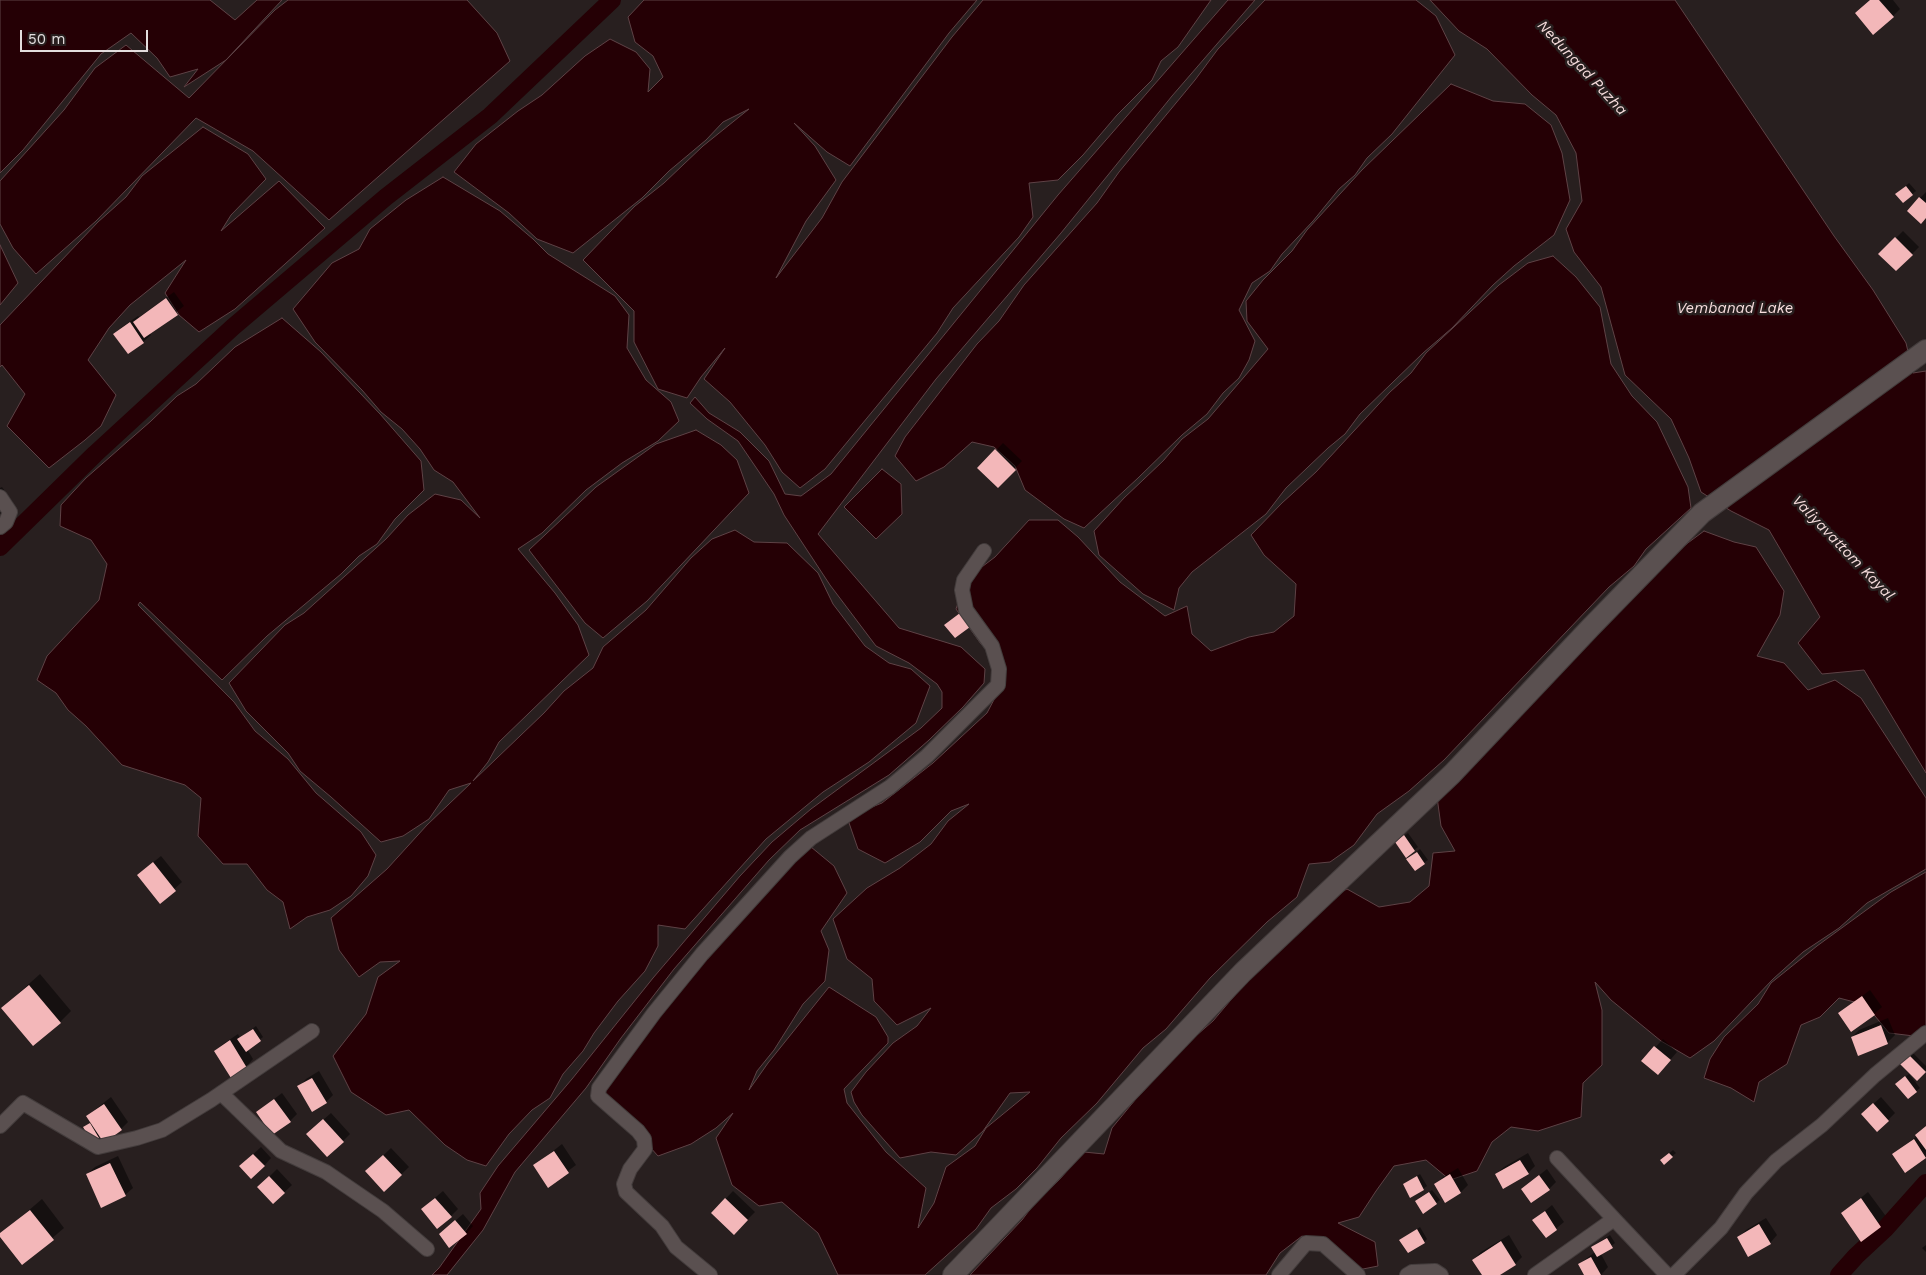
<!DOCTYPE html>
<style>
body{margin:0}
#map{position:relative;width:1926px;height:1275px;overflow:hidden;background:#281f1f;font-family:"Work Sans",sans-serif}
canvas{display:block}
.scale{position:absolute;left:20px;top:30px;width:128px;height:22px;box-sizing:border-box;border:2px solid #e3dddd;border-top:0;padding-left:6px;font-size:15px;line-height:18px;white-space:nowrap;color:#e3dddd;-webkit-text-stroke:4px #281f1f;paint-order:stroke}
</style>
<div id="map">
<canvas width="1926" height="1275"></canvas>
<div class="scale">50 m</div>
</div>
<script>
const ctx = document.querySelector('canvas').getContext('2d');
ctx.lineJoin = 'round';
function fill(path, color) { ctx.fillStyle = color; ctx.fill(path, 'evenodd'); }
const toPath = rows => new Path2D(rows.map(r => 'M' + r).join(''));
function stroke(path, color, width, dash) { ctx.strokeStyle = color; ctx.lineWidth = width; ctx.lineCap = dash ? 'butt' : 'round'; ctx.setLineDash(dash || []); ctx.stroke(path); }
function drawText(font, color, halo, rows, align = 'center') {
  ctx.font = font + ' "Work Sans",sans-serif'; ctx.lineWidth = 5; ctx.setLineDash([]); ctx.textBaseline = 'middle'; ctx.strokeStyle = halo; ctx.fillStyle = color; for (const [text, x, y, turn = 0] of rows) {
    ctx.save(); ctx.translate(x, y); ctx.rotate((+turn || 0) * Math.PI / 180); ctx.textAlign = isNaN(turn) ? turn : align; if (halo) ctx.strokeText(text, 0, 0); ctx.fillText(text, 0, 0); ctx.restore();
  }
}
const water = toPath([
 [0,0,210,0,235,20,257,0,282,0,226,60,184,87,198,69,170,77,157,58,131,33,101,54,23,150,0,173,0,0],
 [288,0,467,0,497,33,510,61,329,220,253,151,196,118,96,221,36,274,13,248,0,224,0,181,64,110,95,68,126,45,189,98,275,10,288,0],
 [644,0,977,0,949,33,850,166,827,152,794,123,815,146,836,180,806,221,776,278,822,218,842,182,952,37,983,0,1211,0,1178,47,1161,61,1152,80,1117,115,1083,155,1058,180,1029,183,1033,217,1019,237,953,308,937,333,825,469,800,488,782,472,765,445,730,402,704,379,725,348,701,377,687,398,658,389,634,342,634,311,583,260,635,206,664,183,703,146,749,109,723,122,706,140,669,171,642,198,573,253,537,239,509,213,454,172,476,144,518,111,542,95,585,56,610,39,636,52,650,69,648,92,663,77,653,56,635,42,628,17,644,0],
 [1228,0,1255,0,1172,96,1061,233,936,379,818,534,899,628,961,647,985,669,984,683,963,707,929,740,889,775,800,830,769,860,674,969,621,1038,586,1088,515,1172,483,1230,447,1275,432,1275,439,1268,481,1209,480,1193,498,1166,572,1079,653,978,740,876,772,842,811,809,921,728,942,708,942,692,937,684,909,663,876,646,830,585,784,515,774,494,738,441,707,419,690,403,695,397,709,413,740,432,769,461,785,494,801,496,831,474,1058,195,1228,0],
 [1265,0,1416,0,1436,16,1455,55,1392,134,1367,158,1355,175,1339,189,1313,221,1282,254,1270,271,1252,283,1239,310,1255,341,1249,360,1239,378,1223,393,1207,414,1182,435,1138,478,1084,528,1064,519,1025,490,1015,466,994,447,972,442,944,467,916,481,895,456,905,437,977,344,999,321,1024,285,1097,203,1119,172,1195,80,1218,49,1265,0],
 [1430,0,1675,0,1834,236,1873,290,1906,343,1913,373,1926,371,1926,773,1864,670,1822,674,1798,643,1820,617,1769,530,1731,511,1701,492,1689,458,1671,419,1625,375,1601,287,1574,252,1566,229,1582,201,1576,153,1556,115,1532,95,1487,49,1459,31,1430,0],
 [1451,84,1493,101,1525,104,1551,125,1562,153,1570,200,1554,235,1514,266,1493,285,1452,328,1423,353,1360,414,1345,434,1328,448,1286,488,1266,514,1192,572,1179,588,1174,610,1143,594,1099,555,1094,531,1124,498,1163,461,1182,439,1208,419,1268,349,1247,321,1246,301,1263,280,1292,251,1307,230,1362,170,1451,84],
 [203,127,248,154,266,179,231,215,221,231,279,181,325,228,235,309,199,332,179,315,165,293,186,260,130,305,109,328,88,360,116,395,101,426,85,440,49,468,7,426,25,394,2,365,0,367,0,325,98,222,126,197,142,176,203,127],
 [443,177,500,211,533,239,548,254,615,296,629,315,627,348,646,380,671,402,679,421,658,441,622,463,586,490,542,533,518,549,555,593,578,625,589,655,499,742,488,762,473,781,544,713,564,691,593,668,603,647,646,610,691,558,712,539,735,530,754,542,787,543,818,573,833,604,865,646,889,663,911,669,930,686,916,723,869,762,823,792,766,839,685,929,658,925,658,946,645,971,618,1001,594,1033,583,1051,563,1074,550,1098,532,1110,509,1134,486,1166,467,1160,445,1145,409,1110,386,1115,351,1092,333,1056,366,1014,378,977,400,961,380,962,359,977,339,950,331,918,387,869,427,825,471,783,449,790,429,819,403,836,381,842,331,797,300,771,288,753,246,711,229,683,285,625,304,613,386,539,408,515,435,494,461,500,480,518,453,482,434,470,420,449,402,429,381,412,362,390,315,342,293,309,332,263,359,249,370,229,406,200,443,177],
 [0,245,18,283,0,305,0,245],
 [1553,256,1576,277,1600,307,1611,364,1632,396,1657,422,1688,487,1691,508,1646,549,1634,566,1609,587,1444,760,1409,791,1377,814,1354,845,1330,862,1309,864,1297,897,1267,922,1210,978,1166,1029,1143,1048,1097,1103,1061,1138,1037,1168,1016,1189,991,1208,976,1229,925,1275,838,1275,818,1233,782,1202,759,1206,732,1185,716,1138,733,1113,716,1128,691,1144,658,1156,600,1091,615,1065,805,842,834,866,847,893,821,931,829,950,825,981,803,1004,774,1050,757,1071,749,1090,768,1063,829,987,876,1017,888,1037,888,1043,844,1089,847,1103,886,1152,926,1188,918,1228,934,1203,946,1167,975,1146,986,1128,1030,1092,1010,1093,983,1131,956,1155,931,1152,900,1158,862,1115,854,1102,851,1092,866,1072,893,1043,917,1026,931,1008,897,1025,874,1001,872,979,847,959,833,919,867,888,900,868,931,844,948,821,969,804,951,811,920,842,885,863,858,849,847,817,882,803,933,763,987,713,998,692,998,661,981,644,956,609,966,579,995,557,1029,520,1058,520,1078,537,1120,582,1165,616,1187,606,1192,634,1211,651,1249,637,1274,632,1294,616,1296,584,1264,555,1251,535,1282,503,1316,472,1390,392,1411,373,1426,353,1499,285,1528,263,1553,256],
 [282,318,321,352,380,414,421,461,424,490,395,519,377,544,359,556,341,574,267,636,222,680,140,602,138,605,234,702,255,731,288,759,316,793,361,832,376,855,368,876,351,896,330,910,307,917,290,929,283,902,267,890,247,864,223,864,198,836,201,798,185,785,122,765,86,726,68,710,56,693,37,680,47,656,99,600,107,564,91,540,60,526,61,505,86,478,151,421,177,396,196,384,235,347,282,318],
 [696,430,721,445,737,460,749,493,647,601,603,638,585,623,529,550,596,487,656,444,696,430],
 [882,469,901,484,902,514,876,539,844,507,882,469],
 [1704,531,1734,542,1756,547,1784,591,1780,615,1757,656,1784,663,1808,690,1835,680,1861,698,1891,744,1926,798,1926,869,1867,903,1839,928,1803,952,1773,979,1714,1041,1690,1058,1661,1041,1611,1000,1595,982,1602,1010,1602,1065,1583,1083,1581,1117,1538,1131,1511,1127,1492,1142,1477,1171,1450,1180,1426,1160,1394,1166,1376,1191,1359,1217,1338,1223,1375,1242,1378,1266,1353,1271,1322,1247,1302,1236,1280,1253,1266,1275,970,1275,1022,1220,1037,1200,1058,1181,1084,1152,1104,1154,1112,1128,1135,1100,1190,1041,1213,1021,1252,975,1325,900,1347,889,1379,907,1410,902,1429,886,1433,853,1455,851,1441,826,1437,797,1669,557,1704,531],
 [1926,872,1926,1025,1914,1036,1889,1033,1866,1005,1839,998,1820,1017,1801,1025,1787,1064,1759,1082,1754,1102,1731,1088,1704,1078,1710,1059,1724,1037,1758,1004,1771,983,1817,946,1891,892,1926,872]
]);
fill(water, '#250005');
stroke(water, '#5e4246', 1);
fill(toPath([
 [1870,0,1893,0,1900,9,1893,16],
 [1909,183,1916,191,1903,201,1900,191],
 [1926,192,1926,216,1920,198],
 [1903,231,1919,247,1896,270,1880,254],
 [174,292,184,306,150,333,151,335,143,342,128,352,115,334,122,327,138,316,139,317],
 [1003,443,1022,461,998,486,979,468],
 [2,487,13,502,0,514,0,488],
 [1408,833,1418,847,1414,850,1400,839],
 [1420,849,1428,860,1415,869,1408,859],
 [161,856,182,882,160,902,146,868],
 [40,974,71,1011,60,1022,2,1008],
 [1870,990,1882,1007,1874,1014,1840,1013],
 [1888,1018,1895,1035,1887,1043,1852,1037,1859,1030],
 [256,1026,263,1037,247,1049,253,1059,246,1067,215,1051,223,1044,238,1034,240,1038],
 [1663,1039,1677,1052,1665,1066,1643,1061],
 [1912,1052,1926,1066,1926,1071,1917,1079,1901,1063],
 [319,1071,333,1095,326,1102,299,1087,306,1079],
 [1909,1074,1920,1088,1908,1098,1900,1081],
 [282,1093,297,1114,290,1121,257,1112],
 [111,1097,128,1122,121,1129,100,1135,98,1137,85,1127,91,1122,87,1116],
 [1881,1097,1895,1113,1888,1120,1870,1107],
 [331,1113,350,1134,343,1141,315,1127],
 [1926,1126,1926,1157,1905,1171,1894,1154,1917,1136],
 [562,1144,576,1165,548,1186,534,1166],
 [261,1147,271,1158,264,1166,248,1159],
 [391,1148,409,1167,385,1190,367,1171],
 [1673,1150,1676,1153,1664,1163,1665,1157],
 [1528,1153,1535,1166,1528,1173,1496,1174,1504,1167],
 [118,1156,133,1188,125,1195,87,1174,95,1167],
 [1458,1168,1468,1185,1461,1192,1446,1201,1436,1184,1443,1177],
 [277,1169,292,1185,273,1203,259,1187],
 [1547,1169,1556,1182,1549,1189,1522,1189],
 [1420,1174,1427,1186,1423,1189,1404,1184],
 [1432,1190,1440,1200,1436,1203,1419,1198],
 [443,1191,458,1209,451,1216,430,1202],
 [733,1191,755,1212,734,1233,712,1213],
 [1868,1192,1888,1219,1862,1240,1842,1213],
 [42,1199,64,1228,23,1263,0,1235],
 [1552,1205,1564,1222,1546,1237,1534,1220],
 [463,1214,473,1226,466,1234,440,1234],
 [1766,1218,1777,1235,1770,1243,1738,1238,1746,1230],
 [1420,1227,1427,1239,1424,1242,1401,1240],
 [1509,1235,1522,1257,1515,1264,1498,1275,1483,1275,1473,1260,1481,1252],
 [1610,1235,1615,1243,1601,1254,1608,1267,1601,1275,1585,1275,1579,1264,1595,1252,1592,1247,1596,1244],
 [1926,1245,1926,1252,1922,1248]
]), '#0007');
stroke(toPath([
 [0,547,95,454,233,327,386,197,490,116,612,0],
 [1839,1275,1856,1256,1885,1229,1926,1183]
]), '#250005', 18);
fill(toPath([
 [1870,0,1879,0,1894,17,1873,35,1855,13],
 [1906,186,1913,195,1903,203,1895,194],
 [1919,197,1926,203,1926,218,1921,224,1907,211],
 [1895,237,1913,255,1896,271,1878,254],
 [166,298,178,315,144,338,133,322],
 [130,322,144,343,128,354,113,334],
 [995,449,1016,470,998,488,977,468],
 [960,613,970,627,955,638,944,625],
 [1404,835,1415,851,1406,858,1395,842],
 [1417,852,1425,864,1415,871,1406,859],
 [153,862,176,891,160,904,137,875],
 [29,985,61,1023,33,1046,1,1008],
 [1862,996,1875,1015,1851,1032,1838,1013],
 [1881,1025,1888,1044,1858,1056,1851,1037],
 [253,1029,261,1041,246,1052,237,1039],
 [230,1040,247,1068,231,1078,214,1051],
 [1654,1046,1671,1060,1658,1075,1641,1061],
 [1908,1054,1926,1072,1917,1081,1899,1063],
 [1905,1076,1917,1092,1908,1099,1895,1084],
 [312,1078,327,1103,312,1112,297,1086],
 [274,1099,291,1122,272,1135,256,1112],
 [1873,1103,1889,1121,1877,1132,1861,1114],
 [104,1104,122,1130,104,1143,86,1116],
 [323,1119,344,1142,327,1157,306,1134],
 [90,1123,99,1138,92,1142,83,1127],
 [1926,1126,1926,1150,1915,1135],
 [1914,1139,1926,1158,1905,1173,1892,1154],
 [554,1151,569,1173,548,1188,533,1165],
 [1669,1153,1673,1157,1664,1165,1660,1160],
 [253,1154,265,1166,251,1179,239,1166],
 [383,1155,402,1175,384,1192,365,1171],
 [1520,1160,1529,1174,1503,1189,1495,1174],
 [110,1163,126,1196,101,1208,86,1174],
 [1450,1174,1461,1193,1445,1203,1434,1184],
 [1539,1175,1550,1190,1531,1203,1521,1189],
 [269,1176,285,1193,273,1204,257,1187],
 [1417,1176,1424,1190,1410,1198,1403,1184],
 [1429,1192,1437,1204,1423,1214,1415,1201],
 [435,1198,452,1217,437,1229,421,1209],
 [725,1198,748,1220,734,1235,711,1213],
 [1861,1198,1881,1227,1861,1242,1841,1213],
 [30,1210,54,1240,22,1265,0,1237,0,1233],
 [1545,1211,1557,1230,1546,1238,1532,1220],
 [455,1220,467,1234,449,1248,439,1234],
 [1759,1224,1771,1244,1748,1257,1737,1237],
 [1417,1229,1425,1243,1408,1253,1399,1240],
 [1607,1238,1613,1248,1597,1257,1591,1247],
 [1501,1241,1516,1265,1500,1275,1482,1275,1472,1260],
 [1591,1257,1601,1275,1584,1275,1578,1264]
]), '#f3b7b9');
const street = toPath([
 [0,497,10,512,6,522,0,527],
 [221,1093,281,1151,326,1172,383,1211,427,1249],
 [0,1126,23,1103,98,1147,137,1138,162,1130,211,1100,312,1031],
 [1557,1158,1614,1219],
 [710,1275,676,1247,662,1226,626,1192,624,1184,630,1169,645,1149,644,1139,638,1131,598,1096,599,1088,654,1013,702,954,790,857,811,838,890,787,927,756,998,685,999,669,992,646,966,610,962,590,964,580,984,551],
 [1279,1275,1306,1243,1323,1244,1358,1275],
 [1407,1275,1412,1272,1435,1271,1441,1275],
 [1535,1275,1614,1219,1667,1275],
 [1674,1275,1721,1228,1746,1193,1776,1161,1822,1125,1875,1075,1926,1033]
]);
const secondary = toPath([
 [953,1275,1243,972,1452,774,1590,628,1702,513,1926,350]
]);
stroke(street, '#433c3c', 16);
stroke(secondary, '#433c3c', 22);
stroke(street, '#5a5050', 14);
stroke(secondary, '#5a5050', 20);
drawText('italic 15px', '#f7dddd', '#281f1f', [
 ["Nedungad Puzha",1582,68,47],
 ["Vembanad Lake",1735,309],
 ["Valiyavattom Kayal",1843,548,46]
]);
</script>
